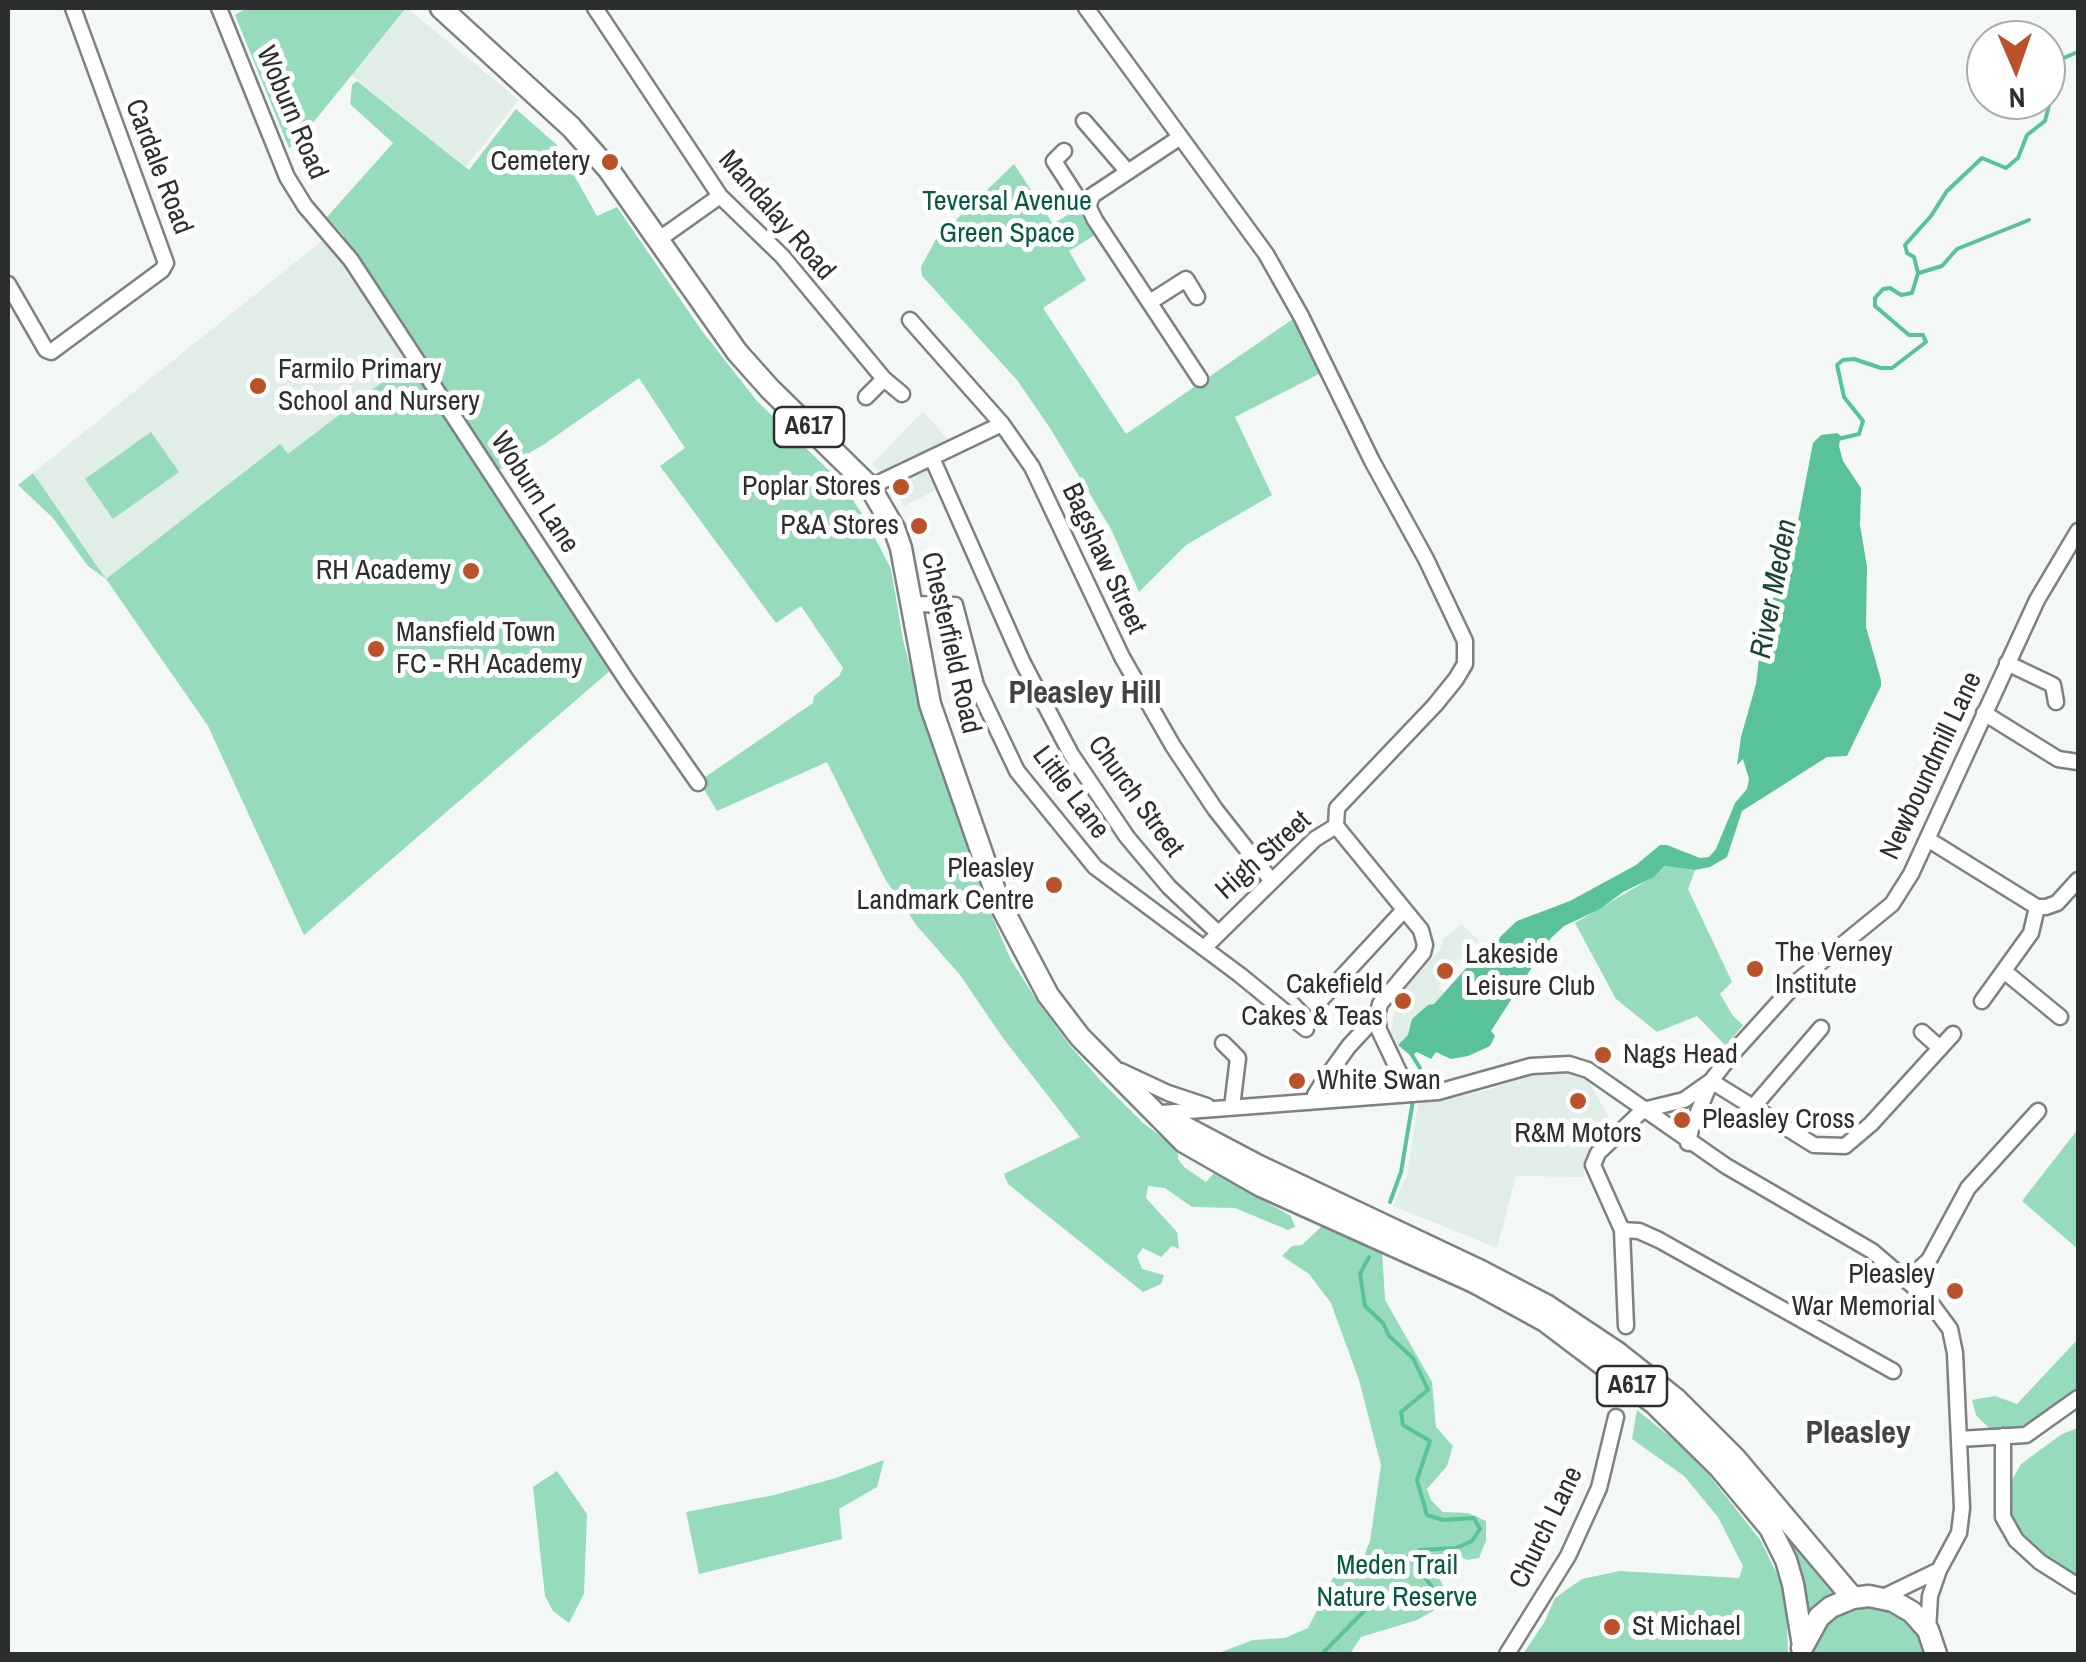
<!DOCTYPE html>
<style>
body{margin:0}
#map{position:relative;width:2086px;height:1662px;overflow:hidden;background:#f3f8f6;font-family:"Archivo Narrow",sans-serif}
canvas{display:block}
.frame{position:absolute;inset:0;border:10px solid #2d2e2e;pointer-events:none}
.north{position:absolute;left:1966px;top:20px;width:100px;height:100px;box-sizing:border-box;background:#fff;border:2px solid #ababab;border-radius:50%;rotate:178deg;font-size:28px;font-weight:700;line-height:40px;text-align:center;color:#2d2e2e}
.north::after{content:'';display:block;margin:auto;width:35px;height:45px;background:#ba522c;clip-path:polygon(50% 0,100% 100%,50% 72%,0 100%)}
</style>
<div id="map">
<canvas width="2086" height="1662"></canvas>
<div class="frame"></div>
<div class="north">N</div>
</div>
<script>
const ctx = document.querySelector('canvas').getContext('2d');
ctx.lineJoin = 'round';
function fill(path, color) { ctx.fillStyle = color; ctx.fill(path, 'evenodd'); }
const toPath = rows => new Path2D(rows.map(r => 'M' + r).join(''));
function stroke(path, color, width, dash) { ctx.strokeStyle = color; ctx.lineWidth = width; ctx.lineCap = dash ? 'butt' : 'round'; ctx.setLineDash(dash || []); ctx.stroke(path); }
function drawText(font, color, halo, rows, align = 'center') {
  ctx.font = font + ' "Archivo Narrow",sans-serif'; ctx.lineWidth = 10; ctx.setLineDash([]); ctx.textBaseline = 'middle'; ctx.strokeStyle = halo; ctx.fillStyle = color; for (const [text, x, y, turn = 0] of rows) {
    ctx.save(); ctx.translate(x, y); ctx.rotate((+turn || 0) * Math.PI / 180); ctx.textAlign = isNaN(turn) ? turn : align; if (halo) ctx.strokeText(text, 0, 0); ctx.fillText(text, 0, 0); ctx.restore();
  }
}
fill(toPath([
 [407,8,519,100,466,167,351,75],
 [323,240,327,240,410,361,288,455,279,444,106,579,33,473],
 [923,411,948,440,913,457,927,470,936,490,904,506,892,485,872,464],
 [1462,924,1479,941,1453,966,1455,969,1438,987,1444,993,1434,1004,1412,1018,1408,1035,1398,1045,1391,1031,1395,1009,1390,1004,1441,949,1442,939],
 [1536,1074,1577,1075,1590,1083,1613,1125,1589,1150,1584,1161,1584,1177,1516,1176,1497,1248,1393,1206,1407,1175,1418,1104,1481,1092]
]), '#e1ede7');
fill(toPath([
 [247,8,406,8,295,145,289,148,235,15],
 [357,81,469,170,516,109,557,145,597,216,617,207,702,331,757,401,840,481,863,515,891,569,903,640,925,723,950,787,982,893,1011,960,1039,1004,1071,1047,1102,1082,1143,1123,1178,1149,1178,1159,1184,1167,1206,1182,1214,1173,1291,1216,1295,1227,1288,1230,1235,1208,1192,1207,1165,1188,1148,1186,1146,1198,1177,1232,1179,1249,1172,1246,1161,1257,1143,1248,1137,1256,1142,1269,1164,1275,1161,1284,1143,1292,1008,1184,1004,1174,1080,1137,1003,1038,960,975,917,926,885,879,827,762,717,811,703,788,701,780,813,703,814,696,839,676,843,668,801,606,776,623,660,466,685,448,639,378,543,445,497,471,346,248,344,236,327,217,393,143,350,104,352,85],
 [1014,164,1053,224,1077,209,1095,235,1069,251,1086,280,1043,308,1126,434,1293,319,1321,373,1235,417,1272,495,1186,545,1139,592,1111,529,1050,428,1017,380,922,276,921,267,936,239],
 [410,361,612,669,304,935,208,726,106,579,88,566,53,518,18,485,33,473,106,579,280,444,288,454],
 [151,432,179,472,113,519,85,479],
 [1663,866,1695,870,1688,889,1732,982,1720,994,1733,1016,1743,1025,1726,1046,1697,1016,1657,1032,1616,999,1575,923,1653,877],
 [2078,1129,2078,1249,2022,1201],
 [1323,1225,1382,1250,1385,1300,1432,1382,1436,1427,1453,1446,1447,1466,1427,1489,1431,1500,1443,1512,1468,1513,1486,1521,1486,1541,1479,1558,1467,1560,1460,1556,1441,1564,1437,1574,1451,1601,1417,1620,1361,1637,1350,1654,1216,1654,1253,1640,1285,1638,1308,1628,1338,1568,1364,1556,1370,1541,1381,1465,1359,1380,1331,1303,1309,1274,1282,1256,1292,1246,1302,1245],
 [2078,1339,2078,1391,2058,1407,2019,1427,1990,1429,1976,1415,1972,1400,1995,1396,2017,1404],
 [1637,1410,1674,1440,1709,1475,1761,1541,1786,1593,1788,1654,1523,1654,1544,1623,1555,1598,1582,1579,1620,1571,1739,1578,1743,1566,1718,1517,1684,1476,1632,1439],
 [2078,1428,2078,1581,2032,1547,2010,1517,2009,1501,2012,1480,2021,1464,2062,1434],
 [884,1460,877,1487,839,1509,842,1539,699,1574,686,1512,774,1495,836,1478],
 [557,1471,587,1514,584,1594,569,1623,553,1611,545,1596,533,1487],
 [1778,1520,1835,1595,1817,1605,1804,1619,1804,1586],
 [1863,1607,1883,1608,1909,1622,1922,1638,1927,1654,1811,1654,1819,1635,1832,1619]
]), '#95dbbc');
fill(toPath([
 [1837,433,1841,436,1839,446,1843,461,1861,488,1860,525,1867,567,1866,627,1881,680,1881,686,1847,756,1827,757,1742,811,1727,857,1710,867,1695,870,1664,866,1654,877,1623,892,1600,909,1564,926,1551,938,1491,1031,1495,1036,1490,1046,1468,1056,1451,1059,1436,1052,1431,1059,1417,1052,1411,1056,1398,1045,1408,1035,1412,1019,1428,1005,1434,1004,1476,957,1495,949,1500,937,1517,921,1570,901,1636,865,1660,845,1667,845,1700,858,1709,857,1716,849,1735,803,1747,789,1749,779,1743,759,1737,765,1741,737,1756,684,1759,658,1779,575,1797,526,1813,443,1821,435]
]), '#5ac299');
stroke(toPath([
 [1919,273,1942,266,1957,249,2029,220],
 [1838,439,1859,434,1863,421,1844,397,1837,365,1843,360,1854,359,1881,368,1892,368,1926,342,1923,335,1909,335,1875,306,1875,298,1883,289,1890,288,1901,295,1912,293,1918,273,1914,257,1907,253,1905,245,1931,216,1947,191,1982,158,2006,168,2018,158,2027,135,2045,121,2061,59,2078,52],
 [1412,1055,1420,1068,1415,1091],
 [1390,1202,1401,1172,1413,1100],
 [1322,1654,1368,1607,1431,1597,1434,1590,1413,1560,1420,1550,1456,1548,1472,1541,1480,1529,1474,1518,1443,1520,1427,1515,1417,1480,1430,1441,1403,1425,1401,1412,1428,1390,1413,1358,1389,1336,1383,1323,1365,1306,1360,1274,1369,1257]
]), '#5ac299', 4);
const minor = toPath([
 [219,8,287,177,305,206,351,260,627,681,698,783],
 [595,8,720,196,782,256,884,379,902,394],
 [1086,8,1266,254,1301,316,1372,461,1426,559,1465,641,1465,664,1456,679,1435,705,1337,808,1336,826],
 [1084,121,1128,172],
 [1064,151,1054,161,1079,200,1090,201,1089,208,1095,220,1200,379],
 [1090,201,1093,195,1179,138],
 [658,240,720,196],
 [8,284,46,350,51,352,162,270,166,263,73,8],
 [1150,302,1186,279,1197,297],
 [910,320,1002,424,1032,467,1122,657,1173,746,1215,809,1271,880],
 [866,397,884,379],
 [932,458,1023,663,1071,754,1127,837,1169,887,1217,932],
 [870,487,1002,424],
 [913,604,955,605,976,685,1017,771,1095,867,1240,975,1306,1029],
 [2007,663,2053,685,2056,702],
 [1984,713,2058,759,2078,762],
 [1929,840,2037,907,2046,907,2057,903,2078,880],
 [1204,948,1315,839,1336,826],
 [2004,971,2060,1017],
 [1294,982,1316,1005,1403,911],
 [1982,1001,2031,933,2037,907],
 [1377,1016,1379,1030,1399,1072,1402,1095],
 [1922,1032,1940,1048],
 [1223,1043,1238,1058,1232,1107],
 [1121,1071,1168,1093,1207,1106],
 [1316,1101,1315,1095,1323,1082,1349,1046,1377,1016,1380,1004,1423,953,1425,945,1421,930,1336,826],
 [1754,1106,1821,1028],
 [1162,1113,1438,1092,1531,1066,1569,1064,1588,1070,1726,1166,1872,1251,1927,1298,1950,1329,1955,1353,1962,1508,1959,1533,1939,1570,1930,1596,1928,1630],
 [1688,1143,1691,1129,1711,1081,1732,1054,1799,980,1892,904,1911,874,2037,600,2078,531],
 [1622,1230,1639,1231,1659,1240,1893,1371],
 [1908,1279,1929,1260,1968,1188,2038,1111],
 [1626,1326,1622,1230,1593,1165,1598,1153,1643,1110,1684,1100,1711,1081,1814,1145,1845,1146,1871,1124,1953,1034],
 [2003,1436,2003,1517,2016,1540,2040,1562,2078,1586],
 [1959,1439,2026,1435,2078,1398],
 [1881,1598,1939,1570],
 [1507,1654,1568,1556,1599,1488,1616,1417]
]);
const highway = toPath([
 [441,8,571,127,609,170,737,352,770,389,870,487,894,528,901,548,930,704,999,902,1048,995,1080,1037,1184,1142,1261,1186,1474,1282,1545,1321,1655,1404,1719,1467,1770,1528,1786,1560,1793,1584,1803,1646],
 [1168,1118,1259,1166,1481,1271,1546,1305,1618,1353,1676,1399,1735,1458,1853,1598],
 [1802,1648,1819,1617,1831,1607,1853,1598,1869,1596,1893,1601,1912,1612,1928,1630,1936,1654]
]);
stroke(minor, '#7d817f', 19);
stroke(highway, '#7d817f', 25);
stroke(minor, '#fff', 14);
stroke(highway, '#fff', 20);
for (const [x, y, r, color] of [
 [610,162,10,"#ba522c"],
 [258,386,10,"#ba522c"],
 [901,487,10,"#ba522c"],
 [919,526,10,"#ba522c"],
 [471,571,10,"#ba522c"],
 [376,649,10,"#ba522c"],
 [1054,885,10,"#ba522c"],
 [1755,969,10,"#ba522c"],
 [1445,971,10,"#ba522c"],
 [1403,1001,10,"#ba522c"],
 [1603,1055,10,"#ba522c"],
 [1297,1081,10,"#ba522c"],
 [1578,1101,10,"#ba522c"],
 [1682,1120,10,"#ba522c"],
 [1955,1291,10,"#ba522c"],
 [1612,1627,10,"#ba522c"]
]) { const dot = new Path2D(); dot.arc(x, y, r, 0, 2 * Math.PI); ctx.fillStyle = color; ctx.fill(dot); stroke(dot, '#fff', 4); }
for (const [x, y, w] of [
 [809,427,70],
 [1632,1386,70]
]) { const box = new Path2D(); box.roundRect(x - w / 2, y - 20, w, 40, 8); ctx.fillStyle = '#fff'; ctx.fill(box); stroke(box, '#2d2e2e', 2.5); }
drawText('bold 25px', '#2d2e2e', null, [
 ["A617",809,427],
 ["A617",1632,1386]
]);
drawText('28px', '#2d2e2e', '#fff', [
 ["Woburn Road",291,113,67],
 ["Cardale Road",158,167,69],
 ["Mandalay Road",776,216,49],
 ["Woburn Lane",534,493,57],
 ["Bagshaw Street",1103,559,65],
 ["Chesterfield Road",950,643,77],
 ["Newboundmill Lane",1932,766,-65],
 ["Little Lane",1070,793,53],
 ["Church Street",1135,797,54],
 ["High Street",1264,856,-42],
 ["Church Lane",1547,1528,-64]
]);
drawText('28px', '#2d2e2e', '#fff', [
 ["Cemetery",590,162,"right"],
 ["Farmilo Primary",278,370],
 ["School and Nursery",278,402],
 ["Poplar Stores",881,487,"right"],
 ["P&A Stores",899,526,"right"],
 ["RH Academy",451,571,"right"],
 ["Mansfield Town",396,633],
 ["FC - RH Academy",396,665],
 ["Pleasley",1034,869,"right"],
 ["Landmark Centre",1034,901,"right"],
 ["The Verney",1775,953],
 ["Institute",1775,985],
 ["Lakeside",1465,955],
 ["Leisure Club",1465,987],
 ["Cakefield",1383,985,"right"],
 ["Cakes & Teas",1383,1017,"right"],
 ["Nags Head",1623,1055],
 ["White Swan",1317,1081],
 ["Pleasley Cross",1702,1120],
 ["R&M Motors",1578,1134,"center"],
 ["Pleasley",1935,1275,"right"],
 ["War Memorial",1935,1307,"right"],
 ["St Michael",1632,1627]
], 'left');
drawText('28px', '#045b41', '#fff', [
 ["Teversal Avenue",1007,202],
 ["Green Space",1007,234],
 ["Meden Trail",1397,1566],
 ["Nature Reserve",1397,1598]
]);
drawText('italic 30px', '#174433', '#fff', [
 ["River Meden",1775,589,-79]
]);
drawText('bold 32px', '#414443', '#fff', [
 ["Pleasley Hill",1085,694],
 ["Pleasley",1858,1434]
]);
</script>
